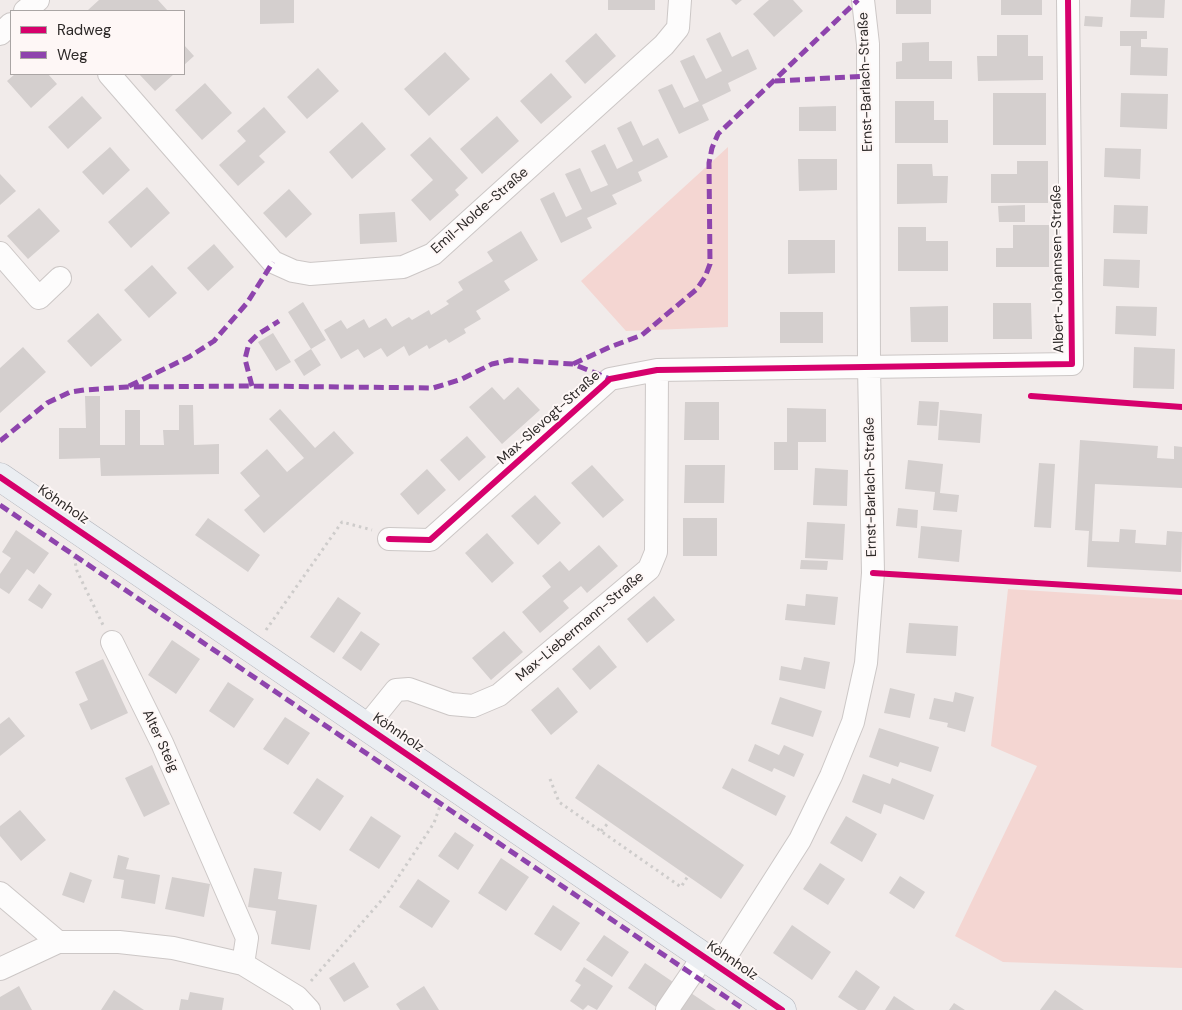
<!DOCTYPE html>
<meta charset="utf-8">
<style>
body{margin:0}
#map{position:relative;width:1182px;height:1010px;overflow:hidden;background:#f1ebea;font-family:"DM Sans",sans-serif}
canvas{display:block}
.legend{position:absolute;left:10px;top:10px;width:175px;height:65px;box-sizing:border-box;background:#fef7f6;border:1px solid #aaa5a4;margin:0;padding:6px 9px;list-style:none;font-size:15px;color:#2d2928}
.legend li{display:flex;align-items:center;gap:10px;height:25px}
.legend b{width:25px;border:1px solid #aaa5a4}
</style>
<div id="map">
<canvas width="1182" height="1010"></canvas>
<ul class="legend">
<li><b style="height:6px;background:#d6006c"></b>Radweg</li>
<li><b style="height:6px;background:#8e44ad"></b>Weg</li>
</ul>
</div>
<script>
const ctx = document.querySelector('canvas').getContext('2d');
ctx.lineJoin = 'round';
function fill(path, color) { ctx.fillStyle = color; ctx.fill(path, 'evenodd'); }
const toPath = rows => new Path2D(rows.map(r => 'M' + r).join(''));
function stroke(path, color, width, dash) { ctx.strokeStyle = color; ctx.lineWidth = width; ctx.lineCap = dash ? 'butt' : 'round'; ctx.setLineDash(dash || []); ctx.stroke(path); }
function drawText(font, color, halo, rows, align = 'center') {
  ctx.font = font + ' "DM Sans",sans-serif'; ctx.lineWidth = 4; ctx.setLineDash([]); ctx.textBaseline = 'middle'; ctx.strokeStyle = halo; ctx.fillStyle = color; for (const [text, x, y, turn = 0] of rows) {
    ctx.save(); ctx.translate(x, y); ctx.rotate((+turn || 0) * Math.PI / 180); ctx.textAlign = isNaN(turn) ? turn : align; if (halo) ctx.strokeText(text, 0, 0); ctx.fillText(text, 0, 0); ctx.restore();
  }
}
fill(toPath([
 [728,147,728,327,626,331,581,281],
 [1008,589,1182,600,1182,968,1003,962,955,936,1037,766,991,746]
]), '#f4d6d2');
fill(toPath([
 [99,0,158,0,168,11,89,11,88,10],
 [260,0,294,0,294,23,260,24],
 [608,0,655,0,655,10,608,10],
 [731,0,742,0,736,5],
 [769,0,793,0,803,11,774,37,753,14],
 [896,0,931,0,931,14,896,14],
 [1001,0,1042,0,1042,15,1001,15],
 [1131,0,1165,0,1164,18,1130,17],
 [1085,16,1103,17,1102,27,1084,26],
 [1120,31,1147,31,1147,39,1141,39,1141,47,1168,48,1167,76,1130,75,1131,46,1120,46],
 [720,32,732,57,748,49,757,69,728,83,731,91,702,105,709,120,679,134,658,90,672,84,684,108,699,101,680,61,694,55,706,79,722,71,706,39],
 [596,33,616,56,585,84,565,61],
 [997,35,1028,35,1028,56,1043,56,1043,80,978,81,977,56,997,56],
 [929,42,929,61,952,61,952,79,896,79,896,62,902,61,902,43],
 [184,45,194,56,184,65],
 [445,52,470,79,429,116,404,89],
 [318,68,339,91,307,119,287,97],
 [551,73,572,97,541,124,520,101],
 [15,74,48,74,57,84,31,108,7,81],
 [139,74,174,74,155,91],
 [205,83,232,113,202,140,175,110],
 [993,93,1046,93,1046,145,993,145],
 [1121,93,1168,94,1167,129,1120,127],
 [82,96,102,118,68,149,48,127],
 [895,101,934,101,934,120,948,120,948,143,895,143],
 [836,106,836,131,799,131,799,107],
 [264,107,286,132,259,156,265,162,238,186,219,165,246,141,237,131],
 [497,116,519,141,482,174,460,149],
 [631,121,643,146,658,138,668,157,638,172,642,181,612,195,617,204,587,218,592,228,561,243,540,199,554,192,566,217,582,209,565,174,580,168,591,192,608,185,591,151,605,144,617,169,633,161,617,128],
 [362,122,386,149,352,179,329,152],
 [430,137,468,178,455,190,459,195,430,221,411,200,433,180,410,155],
 [110,147,130,170,103,195,82,172],
 [1105,148,1141,149,1140,179,1104,177],
 [798,159,837,159,837,190,799,191],
 [1017,161,1048,161,1048,203,991,203,991,174,1017,174],
 [897,164,932,164,933,176,948,176,947,203,897,204],
 [0,174,16,191,0,205],
 [147,187,170,213,131,248,108,222],
 [289,189,312,214,286,238,263,213],
 [1025,205,1025,222,999,222,998,206],
 [1114,205,1148,206,1147,234,1113,233],
 [39,208,60,231,28,259,7,236],
 [395,212,397,242,360,244,359,214],
 [1013,225,1049,225,1049,267,996,267,996,248,1013,248],
 [898,227,926,227,926,241,948,241,948,271,898,271],
 [521,231,538,260,504,281,510,290,476,311,481,319,464,329,466,333,449,343,446,339,429,349,427,345,409,356,404,346,387,357,381,348,364,358,358,349,341,359,324,330,341,320,347,329,364,319,369,328,386,318,392,327,409,317,412,320,429,310,431,315,449,304,446,301,463,290,458,282,493,261,487,252],
 [788,240,835,240,835,273,788,274],
 [214,244,234,267,208,291,187,268],
 [1104,259,1140,260,1139,288,1103,286],
 [152,265,177,293,149,318,124,290],
 [303,302,326,340,311,349,288,312],
 [993,303,1031,303,1032,339,993,339],
 [948,306,948,342,911,342,910,307],
 [1116,306,1157,307,1156,336,1115,334],
 [780,312,823,312,823,343,780,343],
 [98,313,122,340,91,367,67,341],
 [273,333,291,362,276,371,258,342],
 [23,347,46,372,0,413,0,368],
 [1134,347,1175,349,1174,389,1133,388],
 [311,349,321,365,304,376,294,360],
 [492,387,504,400,518,387,540,410,502,444,469,407],
 [85,396,100,396,100,445,125,445,125,410,140,410,140,445,164,445,163,430,179,430,179,405,193,405,194,445,219,444,219,474,101,476,100,458,59,459,59,428,86,428],
 [919,401,939,402,937,426,917,425],
 [685,402,719,402,719,440,684,440],
 [787,408,826,409,826,442,798,442,798,470,774,470,774,442,787,442],
 [280,409,315,448,334,431,354,453,264,533,244,510,260,496,240,473,267,449,287,472,304,458,269,419],
 [940,410,982,414,980,443,938,440],
 [467,436,486,457,459,481,440,460],
 [1080,440,1158,446,1157,458,1174,459,1174,446,1182,447,1182,488,1095,484,1092,541,1119,542,1120,529,1136,530,1135,543,1166,545,1167,531,1182,532,1181,572,1087,567,1089,531,1075,530],
 [908,460,943,464,940,493,959,495,957,512,933,510,935,492,905,489],
 [1039,463,1055,464,1051,528,1034,527],
 [592,465,624,500,603,518,571,483],
 [685,465,725,465,724,503,684,503],
 [815,468,848,470,847,506,813,505],
 [427,469,446,490,418,515,400,494],
 [535,495,561,523,538,545,511,516],
 [898,508,918,510,917,528,896,526],
 [208,518,260,555,248,572,195,535],
 [683,518,717,518,717,556,683,556],
 [807,522,845,524,843,560,805,558],
 [921,526,962,530,959,562,918,558],
 [16,530,49,553,34,574,27,569,9,594,0,588,0,574,11,558,2,552],
 [487,533,514,563,492,583,465,553],
 [599,545,618,566,587,593,581,586,563,601,569,608,540,633,522,612,551,587,542,576,560,561,569,571],
 [801,560,828,561,827,570,800,569],
 [39,584,52,594,42,609,28,600],
 [806,594,838,597,835,625,785,620,787,604,805,606],
 [654,596,675,620,647,643,627,619],
 [338,597,361,613,334,653,310,637],
 [909,623,958,626,956,656,906,653],
 [361,631,380,644,361,671,342,658],
 [504,631,523,652,491,680,472,658],
 [172,640,200,659,176,694,148,675],
 [599,645,617,667,590,690,572,669],
 [804,657,830,662,825,689,779,680,781,666,801,670],
 [103,659,128,713,91,730,79,704,88,700,75,672],
 [228,682,254,699,234,728,209,711],
 [558,687,578,712,551,735,531,710],
 [890,688,915,694,910,718,884,713],
 [955,692,974,697,965,732,947,727,948,723,929,719,934,698,953,702],
 [780,697,822,711,813,737,771,724],
 [9,717,25,736,0,756,0,724],
 [285,717,310,733,288,765,263,749],
 [879,728,939,747,931,772,900,762,898,767,869,757],
 [755,744,779,755,784,745,804,754,794,777,774,768,772,772,748,761],
 [598,764,744,865,721,899,575,798],
 [152,765,170,804,144,817,125,778],
 [732,768,786,796,776,816,722,788],
 [863,774,890,784,892,778,934,795,924,820,884,804,881,814,852,802],
 [317,778,344,796,320,831,293,813],
 [20,810,46,840,21,861,0,836,0,826],
 [371,816,401,836,379,869,349,850],
 [846,816,877,834,862,862,830,843],
 [455,832,474,845,458,870,438,856],
 [118,855,129,858,126,869,160,875,155,904,121,898,124,880,113,878],
 [501,858,529,877,506,911,478,893],
 [820,863,845,879,828,905,803,889],
 [254,868,282,872,278,899,317,905,310,950,271,944,276,911,248,907],
 [70,872,92,880,84,903,62,895],
 [900,876,925,892,914,909,889,893],
 [172,877,210,884,204,917,165,909],
 [418,879,450,901,432,928,399,907],
 [553,905,580,923,561,951,534,934],
 [792,925,831,952,812,980,773,953],
 [604,935,629,952,612,977,586,960],
 [354,962,369,987,344,1002,329,978],
 [645,963,676,984,659,1009,628,988],
 [584,967,613,986,597,1010,588,1005,583,1010,570,1001,581,985,575,981],
 [856,970,880,987,865,1010,858,1010,838,997],
 [19,986,32,1010,0,1010,0,997],
 [424,986,439,1010,400,1010,396,1004],
 [685,989,716,1010,671,1010],
 [114,990,144,1010,101,1010],
 [1055,990,1084,1010,1040,1010],
 [190,992,224,998,222,1010,179,1010,181,999,188,1000],
 [894,996,915,1010,885,1010],
 [954,1003,965,1010,949,1010]
]), '#d4cfce');
const minor = toPath([
 [25,11,38,0],
 [0,34,11,24],
 [109,74,273,262,293,271,310,274,403,267,433,254,664,45,678,28,680,0],
 [0,253,39,298,60,278],
 [389,539,430,540,610,379,657,370,1072,364,1068,0],
 [112,642,162,743,247,938,243,964],
 [366,727,396,690,409,689,451,704,473,706,499,695,649,569,656,552,657,370],
 [0,893,58,942],
 [719,967,800,840,831,776,853,722,866,663,873,573,869,367,868,44,863,0],
 [0,969,58,942,119,942,173,948,243,964,297,997,309,1010],
 [667,1010,703,957]
]);
const major = toPath([
 [0,477,782,1010]
]);
stroke(minor, '#ccc7c6', 24);
stroke(major, '#b2b4bb', 29);
stroke(toPath([
 [74,557,77,571,103,625],
 [266,630,342,522,372,530],
 [550,779,559,802,681,887,688,876],
 [601,831,609,822],
 [311,981,387,894,434,823,440,806]
]), '#cecccb', 3, [2.5, 4]);
stroke(minor, '#fdfcfc', 22);
stroke(major, '#ebeef2', 28);
stroke(toPath([
 [775,81,869,76],
 [573,364,610,347,642,335,697,289,705,277,710,264,709,163,712,148,718,134,858,0],
 [129,386,189,357,214,341,247,303,273,262],
 [252,386,245,359,249,343,257,335,279,321],
 [0,441,47,403,70,392,84,390,127,387,252,386,433,388,462,379,492,364,510,360,573,364,610,379],
 [0,505,745,1010]
]), '#8e44ad', 5, [10, 5]);
stroke(toPath([
 [1031,396,1182,407],
 [0,477,782,1010],
 [389,539,430,540,610,379,657,370,1072,364,1068,0],
 [873,573,1182,592]
]), '#d6006c', 6);
drawText('14px', '#2d2928', '#fef7f6', [
 ["Ernst-Barlach-Straße",866,82,-92],
 ["Emil-Nolde-Straße",480,211,-41],
 ["Albert-Johannsen-Straße",1058,269,-91],
 ["Max-Slevogt-Straße",549,418,-42],
 ["Ernst-Barlach-Straße",871,487,-91],
 ["Köhnholz",63,505,34],
 ["Max-Liebermann-Straße",580,627,-40],
 ["Köhnholz",398,733,34],
 ["Alter Steig",160,741,65],
 ["Köhnholz",732,961,34]
]);
</script>
